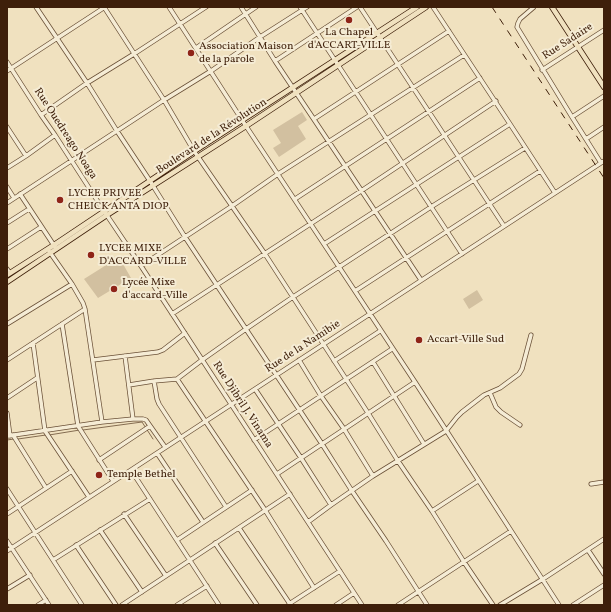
<!DOCTYPE html>
<meta charset="utf-8">
<style>
body{margin:0}
#map{position:relative;width:611px;height:612px;overflow:hidden;background:#f0e1bf;font-family:Vollkorn,serif}
canvas{display:block}
.frame{position:absolute;inset:0;border:8px solid #3e1f0a;pointer-events:none}
</style>
<div id="map">
<canvas width="611" height="612"></canvas>
<div class="frame"></div>
</div>
<script>
const ctx = document.querySelector('canvas').getContext('2d');
ctx.lineJoin = 'round';
function fill(path, color) { ctx.fillStyle = color; ctx.fill(path, 'evenodd'); }
const toPath = rows => new Path2D(rows.map(r => 'M' + r).join(''));
function stroke(path, color, width, dash) { ctx.strokeStyle = color; ctx.lineWidth = width; ctx.lineCap = dash ? 'butt' : 'round'; ctx.setLineDash(dash || []); ctx.stroke(path); }
function drawText(font, color, halo, rows, align = 'center') {
  ctx.font = font + ' Vollkorn,serif'; ctx.lineWidth = 4; ctx.setLineDash([]); ctx.textBaseline = 'middle'; ctx.strokeStyle = halo; ctx.fillStyle = color; for (const [text, x, y, turn = 0] of rows) {
    ctx.save(); ctx.translate(x, y); ctx.rotate((+turn || 0) * Math.PI / 180); ctx.textAlign = isNaN(turn) ? turn : align; if (halo) ctx.strokeText(text, 0, 0); ctx.fillText(text, 0, 0); ctx.restore();
  }
}
fill(toPath([
 [302,112,307,120,298,126,306,139,279,157,273,148,281,143,273,130],
 [119,257,131,278,98,298,84,279],
 [477,290,483,300,469,309,463,299]
]), '#d2c0a0');
stroke(toPath([
 [83,430,142,422,153,439],
 [49,435,80,430],
 [18,439,46,435],
 [7,440,14,439]
]), '#846c51', 1);
const minor = toPath([
 [36,7,87,83,117,131,150,181,185,237,322,444,352,491,386,541,427,605],
 [104,7,164,100,194,151,265,254,368,413,398,461,432,511,464,562,493,605],
 [169,7,242,120,415,382,559,605],
 [241,7,275,61,421,280],
 [300,7,462,254],
 [360,7,504,226],
 [433,7,510,124,555,193],
 [534,7,520,19,518,23,517,27,572,117,601,163],
 [196,48,256,7],
 [275,61,357,7],
 [7,62,41,115,55,135,104,211,141,266,362,605],
 [542,70,604,30],
 [7,71,105,7],
 [41,115,87,83,134,54,206,7],
 [572,117,604,96],
 [314,119,449,31],
 [7,127,26,156],
 [586,139,604,127],
 [7,168,26,156,55,135],
 [7,187,14,198],
 [20,194,55,247],
 [295,199,480,78],
 [7,203,164,100,211,71,260,37,307,7],
 [7,223,29,209],
 [324,244,510,124],
 [7,249,41,227],
 [49,251,72,284,83,303,85,309,102,422],
 [141,266,232,206,278,174,464,55],
 [7,269,10,273],
 [355,291,540,171],
 [172,314,361,191,496,101],
 [7,324,72,284],
 [62,324,78,426,113,481],
 [33,343,45,431,89,497],
 [125,356,133,419],
 [7,360,85,309],
 [93,360,158,352,163,350,185,333],
 [299,360,321,396,344,429,373,476],
 [334,361,380,331],
 [373,362,424,444],
 [177,379,265,510,314,588],
 [154,381,157,399,159,404,226,507],
 [129,385,154,381,177,379,202,360,246,329,293,297,431,207,525,148],
 [255,389,301,458,331,505],
 [490,393,496,407,501,412,520,425],
 [7,398,37,378],
 [7,413,10,436],
 [13,435,46,488],
 [7,436,102,422,133,419,143,419,146,420,165,447],
 [254,440,392,349],
 [157,453,203,522],
 [99,460,150,426],
 [131,470,219,605],
 [277,474,415,382],
 [591,484,604,482],
 [7,489,82,605],
 [432,511,478,481],
 [7,514,72,471],
 [124,514,166,576],
 [308,522,331,505,373,476,446,431,457,417,462,412,484,395,500,388,519,374,522,369,531,335],
 [239,528,290,604],
 [100,530,142,592],
 [177,540,252,490],
 [7,541,49,605],
 [215,543,257,605],
 [76,545,116,605],
 [588,550,604,574],
 [7,551,604,161],
 [53,560,150,499],
 [7,589,30,575],
 [289,604,340,571],
 [38,605,46,600],
 [122,605,290,494],
 [177,605,207,586],
 [336,605,354,593],
 [398,605,511,531],
 [500,605,543,579,604,539],
 [573,605,604,585]
]);
const major = toPath([
 [552,7,604,87],
 [7,275,54,245,193,152,417,7],
 [7,282,107,215,246,126,426,7]
]);
stroke(minor, '#6a5037', 5);
stroke(major, '#3e1f0a', 6);
stroke(minor, '#f5ecd5', 3.5);
stroke(major, '#f0e1bf', 4.5);
stroke(toPath([
 [492,7,604,178]
]), '#3e1f0a', 1, [7, 7]);
for (const [x, y, r, color] of [
 [349,20,4,"#8f2418"],
 [191,53,4,"#8f2418"],
 [60,200,4,"#8f2418"],
 [91,255,4,"#8f2418"],
 [114,289,4,"#8f2418"],
 [419,340,4,"#8f2418"],
 [99,475,4,"#8f2418"]
]) { const dot = new Path2D(); dot.arc(x, y, r, 0, 2 * Math.PI); ctx.fillStyle = color; ctx.fill(dot); stroke(dot, '#f5ecd5', 1.5); }
drawText('11px', '#3e1f0a', '#f5ecd5', [
 ["La Chapel",349,33,"center"],
 ["d'ACCART-VILLE",349,46,"center"],
 ["Association Maison",199,47],
 ["de la parole",199,60],
 ["LYCEE PRIVEE",68,194],
 ["CHEICK ANTA DIOP",68,207],
 ["LYCEE MIXE",99,249],
 ["D'ACCARD-VILLE",99,262],
 ["Lycée Mixe",122,283],
 ["d'accard-Ville",122,296],
 ["Accart-Ville Sud",427,340],
 ["Temple Bethel",107,475]
], 'left');
drawText('11px', '#3e1f0a', '#f5ecd5', [
 ["Rue Sadaire",568,42,-33],
 ["Rue Ouedreago Noaga",65,134,57],
 ["Boulevard de la Révolution",212,137,-33],
 ["Rue de la Namibie",303,347,-33],
 ["Rue Djibril J. Vinama",242,405,57]
]);
</script>
